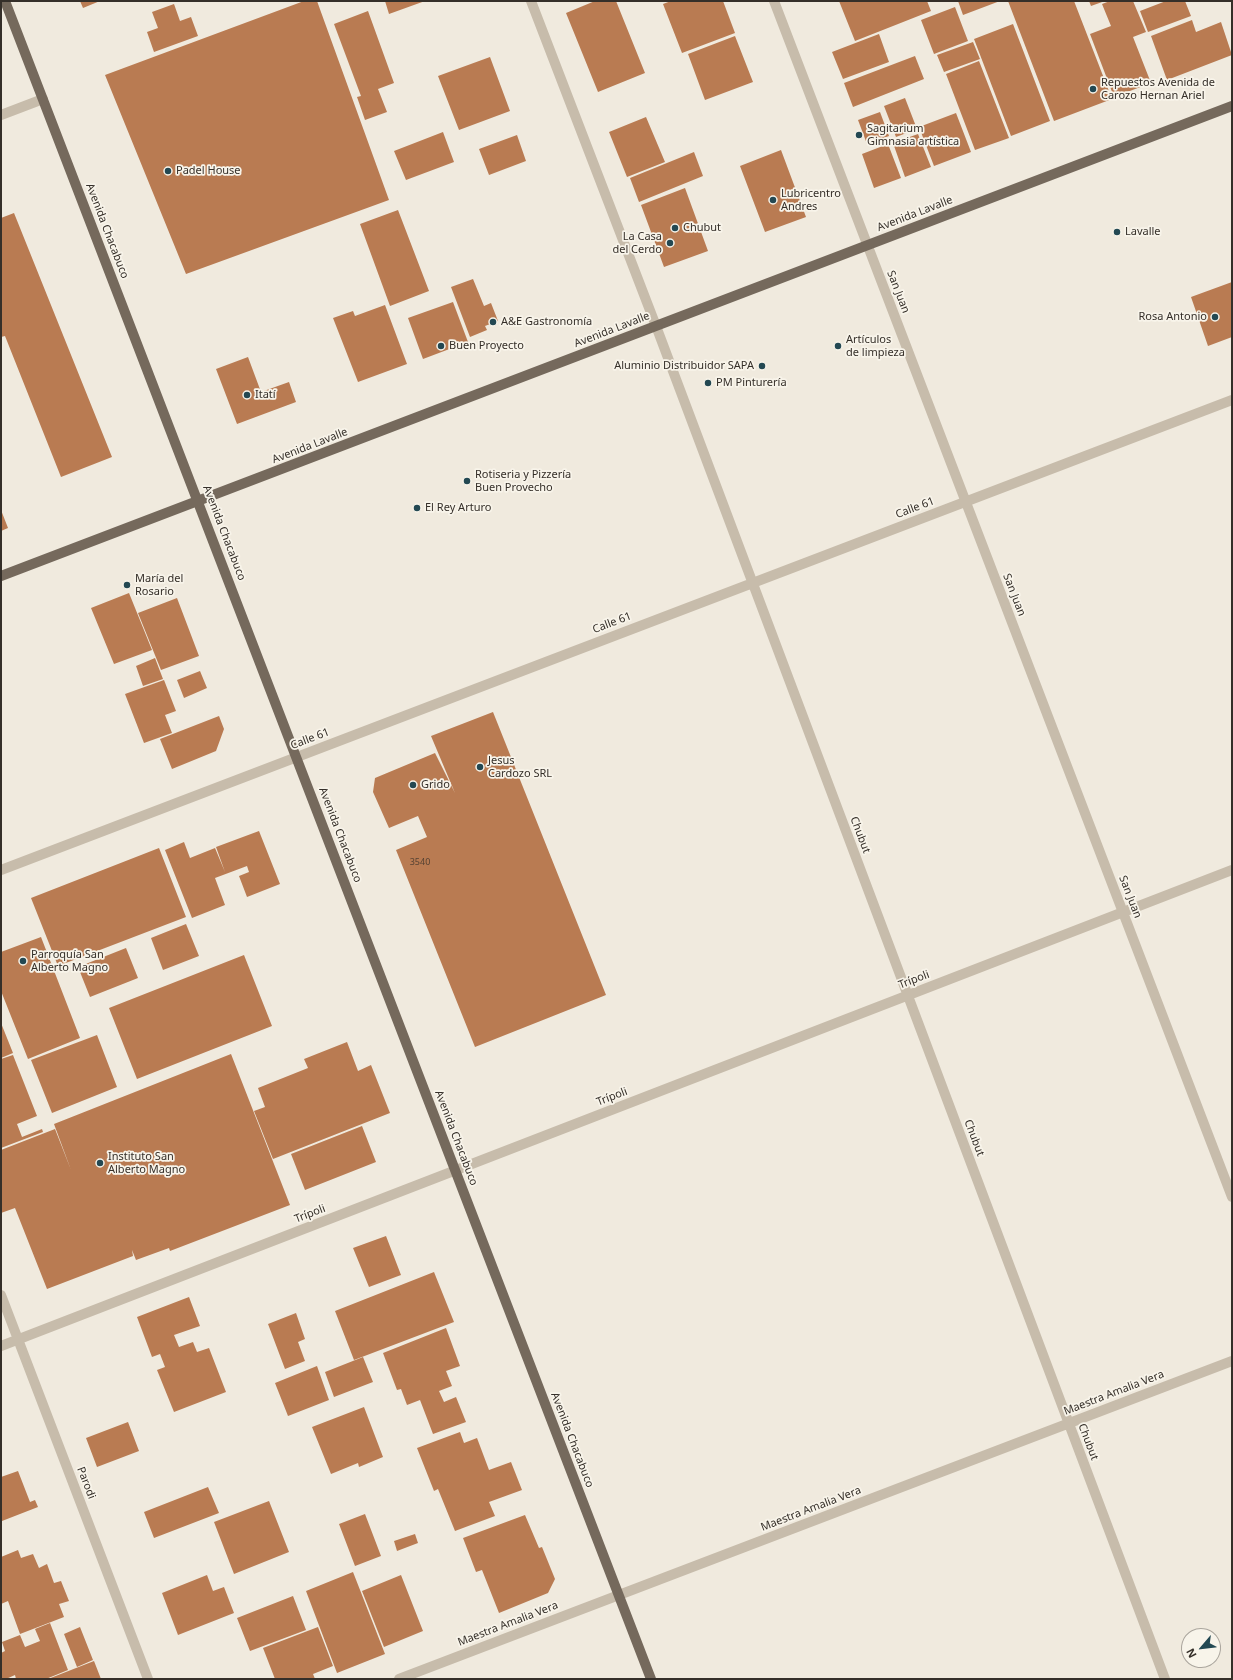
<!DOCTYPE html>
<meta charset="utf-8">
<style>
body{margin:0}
#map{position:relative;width:1233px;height:1680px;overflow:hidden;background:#f0eade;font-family:"Noto Sans",sans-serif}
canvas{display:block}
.frame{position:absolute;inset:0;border:2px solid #352f29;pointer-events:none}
.north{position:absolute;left:1181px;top:1628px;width:40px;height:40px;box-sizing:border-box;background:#f8f4ea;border:1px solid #aaa59d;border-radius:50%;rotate:242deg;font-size:11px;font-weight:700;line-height:16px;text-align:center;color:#352f29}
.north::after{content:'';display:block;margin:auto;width:14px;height:18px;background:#234852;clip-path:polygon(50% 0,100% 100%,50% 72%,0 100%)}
</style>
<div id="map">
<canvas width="1233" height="1680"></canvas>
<div class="frame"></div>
<div class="north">N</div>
</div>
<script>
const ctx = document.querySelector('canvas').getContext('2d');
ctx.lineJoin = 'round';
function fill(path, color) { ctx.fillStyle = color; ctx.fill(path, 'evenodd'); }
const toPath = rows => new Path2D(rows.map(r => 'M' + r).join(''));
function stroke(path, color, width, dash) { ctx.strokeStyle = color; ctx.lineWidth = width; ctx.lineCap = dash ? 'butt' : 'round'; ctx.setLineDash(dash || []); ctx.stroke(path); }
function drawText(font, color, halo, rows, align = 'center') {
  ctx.font = font + ' "Noto Sans",sans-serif'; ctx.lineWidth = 3.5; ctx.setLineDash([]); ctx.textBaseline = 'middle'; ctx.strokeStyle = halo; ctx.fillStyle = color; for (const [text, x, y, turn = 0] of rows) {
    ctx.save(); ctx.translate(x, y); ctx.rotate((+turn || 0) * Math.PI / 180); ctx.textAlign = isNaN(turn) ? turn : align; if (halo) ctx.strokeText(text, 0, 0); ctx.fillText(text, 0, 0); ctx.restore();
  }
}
fill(toPath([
 [80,1,100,1,83,8],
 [304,1,317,1,389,200,186,274,105,75],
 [385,1,425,1,389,14],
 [595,1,616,1,645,73,598,92,566,13],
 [671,1,723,1,735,33,682,53,663,4],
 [839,1,927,1,931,11,855,41],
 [958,1,1000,1,963,15],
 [1008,1,1074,1,1112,99,1054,121],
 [1089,1,1105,1,1091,6],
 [1110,1,1133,1,1146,32,1133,37,1151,83,1114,97,1090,34,1111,26,1102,4],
 [1166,1,1185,1,1191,16,1148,32,1140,11],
 [174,4,180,21,191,17,198,36,154,52,147,32,158,28,152,12],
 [955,7,968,41,934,54,921,20],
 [368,11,394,83,378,89,387,112,365,120,357,97,361,96,334,24],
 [1192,20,1196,32,1221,22,1232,55,1167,80,1151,36],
 [1013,24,1050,121,1011,136,974,39],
 [879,34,889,62,843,79,832,52],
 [735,36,753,82,705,100,688,54],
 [973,42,980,59,944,72,937,55],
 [915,56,924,79,853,107,844,83],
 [490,57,510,111,459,130,438,76],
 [979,61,1009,138,975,150,946,74],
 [905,98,917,129,896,137,884,106],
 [880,112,889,136,867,144,858,120],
 [956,113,971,152,934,166,919,127],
 [646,117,665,162,627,177,609,132],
 [443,132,454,162,406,180,394,151],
 [918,134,931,167,905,177,893,143],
 [517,135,526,161,489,175,479,149],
 [888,144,901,178,874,188,862,154],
 [781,150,806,217,765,232,740,166],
 [694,152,703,176,639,202,630,178],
 [685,188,708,251,664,267,641,205],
 [398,210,429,291,390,306,360,224],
 [14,213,112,457,61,477,5,336,1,337,1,218],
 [473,279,484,306,491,303,498,321,485,326,487,330,470,337,451,287],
 [1232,282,1232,337,1208,346,1191,297],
 [453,302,468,342,423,359,408,318],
 [385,305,407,364,358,382,333,318,353,311,355,316],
 [248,357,261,392,289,382,296,402,237,424,216,369],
 [1,510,8,528,1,531],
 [129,593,152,650,114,664,91,608],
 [177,598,199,656,161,670,138,613],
 [155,658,163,679,143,686,136,666],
 [200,671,207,688,184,698,177,680],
 [164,680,176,711,165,715,172,733,144,743,125,694],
 [493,712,606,995,475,1047,396,850,427,837,418,816,389,828,373,792,375,778,435,753,455,793,431,736],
 [219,716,224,729,216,751,172,769,160,739],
 [259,831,280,884,247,897,239,876,249,872,247,866,215,878,225,905,192,918,165,850,184,842,190,858,215,848,225,872,216,847],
 [159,848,186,917,58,966,31,898],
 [186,924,199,956,163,970,151,938],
 [41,937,80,1038,28,1059,1,991,1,952],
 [126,948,138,978,90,997,78,967],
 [244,955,272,1026,137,1079,109,1008],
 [1,1023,13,1053,1,1058],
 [97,1035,117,1087,52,1113,31,1060],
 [347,1042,358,1071,371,1065,390,1113,273,1159,254,1111,265,1107,258,1088,308,1068,304,1059],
 [231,1054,290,1205,170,1251,169,1248,136,1260,132,1250,133,1256,47,1289,15,1208,1,1213,1,1150,55,1129,71,1170,54,1124],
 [13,1055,37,1116,17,1124,22,1137,42,1129,43,1132,1,1148,1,1059],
 [362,1126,376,1162,305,1190,291,1154],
 [386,1236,401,1275,369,1287,353,1248],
 [434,1272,454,1322,354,1360,335,1311],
 [189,1297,200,1326,174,1335,179,1347,193,1342,197,1352,209,1348,226,1392,174,1412,157,1370,165,1367,160,1354,152,1357,137,1317],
 [296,1313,305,1339,298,1342,305,1361,285,1369,268,1324],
 [446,1328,460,1366,446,1371,452,1386,439,1391,444,1402,456,1397,466,1422,433,1434,420,1400,407,1405,401,1389,397,1390,383,1353],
 [363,1357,373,1382,334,1397,325,1372],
 [317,1366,329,1400,288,1416,275,1383],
 [364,1407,383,1457,359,1467,358,1463,331,1474,312,1427],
 [128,1422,139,1451,97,1467,86,1438],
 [460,1432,464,1443,477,1438,489,1470,511,1462,522,1490,489,1502,495,1516,455,1531,438,1489,434,1491,417,1448],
 [18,1471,30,1502,35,1500,38,1507,2,1521,1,1517,1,1477],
 [208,1487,219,1513,154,1538,144,1512],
 [269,1501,289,1552,234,1574,214,1522],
 [365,1514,381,1556,355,1566,339,1524],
 [525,1515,539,1548,542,1547,555,1579,548,1593,499,1613,482,1570,476,1572,463,1538],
 [415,1534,418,1543,397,1551,394,1541],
 [18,1550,21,1558,33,1554,39,1568,47,1564,54,1583,61,1581,69,1601,59,1604,64,1617,20,1634,8,1601,1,1604,1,1557],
 [353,1572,385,1654,337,1673,306,1591],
 [207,1575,213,1591,224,1587,234,1613,178,1635,162,1593],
 [401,1575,423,1631,384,1647,362,1591],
 [293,1596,306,1630,250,1651,237,1618],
 [50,1623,68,1670,46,1679,16,1679,15,1675,6,1679,1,1679,1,1653,5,1651,2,1642,20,1635,25,1647,40,1641,35,1629],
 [80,1627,93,1660,77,1667,64,1634],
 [318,1627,333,1666,313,1674,315,1679,275,1679,263,1648],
 [94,1661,101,1679,48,1679]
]), '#b97b52');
stroke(toPath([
 [531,1,656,326,1165,1679],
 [774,1,1232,1197],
 [1,115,43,99],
 [1,870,1232,400],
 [1,1295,148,1679],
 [1,1346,1232,870],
 [399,1679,1232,1361]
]), '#c7bcab', 10);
stroke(toPath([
 [5,1,651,1679],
 [1,576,1232,106]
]), '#75695c', 10);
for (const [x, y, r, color] of [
 [1093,89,4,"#234852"],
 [859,135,4,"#234852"],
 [168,171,4,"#234852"],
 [773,200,4,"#234852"],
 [675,228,4,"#234852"],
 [1117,232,4,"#234852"],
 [670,243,4,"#234852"],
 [1215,317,4,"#234852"],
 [493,322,4,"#234852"],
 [441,346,4,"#234852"],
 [838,346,4,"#234852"],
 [762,366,4,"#234852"],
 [708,383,4,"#234852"],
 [247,395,4,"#234852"],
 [467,481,4,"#234852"],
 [417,508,4,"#234852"],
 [127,585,4,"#234852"],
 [480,767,4,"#234852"],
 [413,785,4,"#234852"],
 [23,961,4,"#234852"],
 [100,1163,4,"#234852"]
]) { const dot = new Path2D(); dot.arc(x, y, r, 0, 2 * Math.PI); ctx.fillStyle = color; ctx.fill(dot); stroke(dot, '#f8f4ea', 1.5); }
drawText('9px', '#564233', null, [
 ["3540",420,862]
]);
drawText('11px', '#352f29', '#f8f4ea', [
 ["Repuestos Avenida de",1101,83],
 ["Carozo Hernan Ariel",1101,96],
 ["Sagitarium",867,129],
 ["Gimnasia artística",867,142],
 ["Padel House",176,171],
 ["Lubricentro",781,194],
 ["Andres",781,207],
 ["Chubut",683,228],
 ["Lavalle",1125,232],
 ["La Casa",662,237,"right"],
 ["del Cerdo",662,250,"right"],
 ["Rosa Antonio",1207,317,"right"],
 ["A&E Gastronomía",501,322],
 ["Artículos",846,340],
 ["de limpieza",846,353],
 ["Buen Proyecto",449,346],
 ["Aluminio Distribuidor SAPA",754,366,"right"],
 ["PM Pinturería",716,383],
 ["Itatí",255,395],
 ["Rotiseria y Pizzería",475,475],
 ["Buen Provecho",475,488],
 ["El Rey Arturo",425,508],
 ["María del",135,579],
 ["Rosario",135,592],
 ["Jesus",488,761],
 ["Cardozo SRL",488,774],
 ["Grido",421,785],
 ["Parroquía San",31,955],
 ["Alberto Magno",31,968],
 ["Instituto San",108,1157],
 ["Alberto Magno",108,1170]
], 'left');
drawText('11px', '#352f29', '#f8f4ea', [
 ["Avenida Lavalle",915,214,-21],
 ["Avenida Chacabuco",107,231,69],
 ["San Juan",898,292,69],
 ["Avenida Lavalle",612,330,-21],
 ["Avenida Lavalle",310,446,-21],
 ["Calle 61",915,508,-21],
 ["Avenida Chacabuco",224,533,69],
 ["San Juan",1014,595,69],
 ["Calle 61",612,623,-21],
 ["Calle 61",310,739,-21],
 ["Avenida Chacabuco",340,835,69],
 ["Chubut",860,835,69],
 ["San Juan",1130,897,69],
 ["Trípoli",914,980,-21],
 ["Trípoli",612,1097,-21],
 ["Avenida Chacabuco",456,1138,69],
 ["Chubut",974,1138,69],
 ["Trípoli",310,1214,-21],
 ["Maestra Amalia Vera",1114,1393,-21],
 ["Avenida Chacabuco",572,1440,69],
 ["Chubut",1088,1442,69],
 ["Parodi",86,1483,69],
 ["Maestra Amalia Vera",811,1509,-21],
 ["Maestra Amalia Vera",508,1624,-21]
]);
</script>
